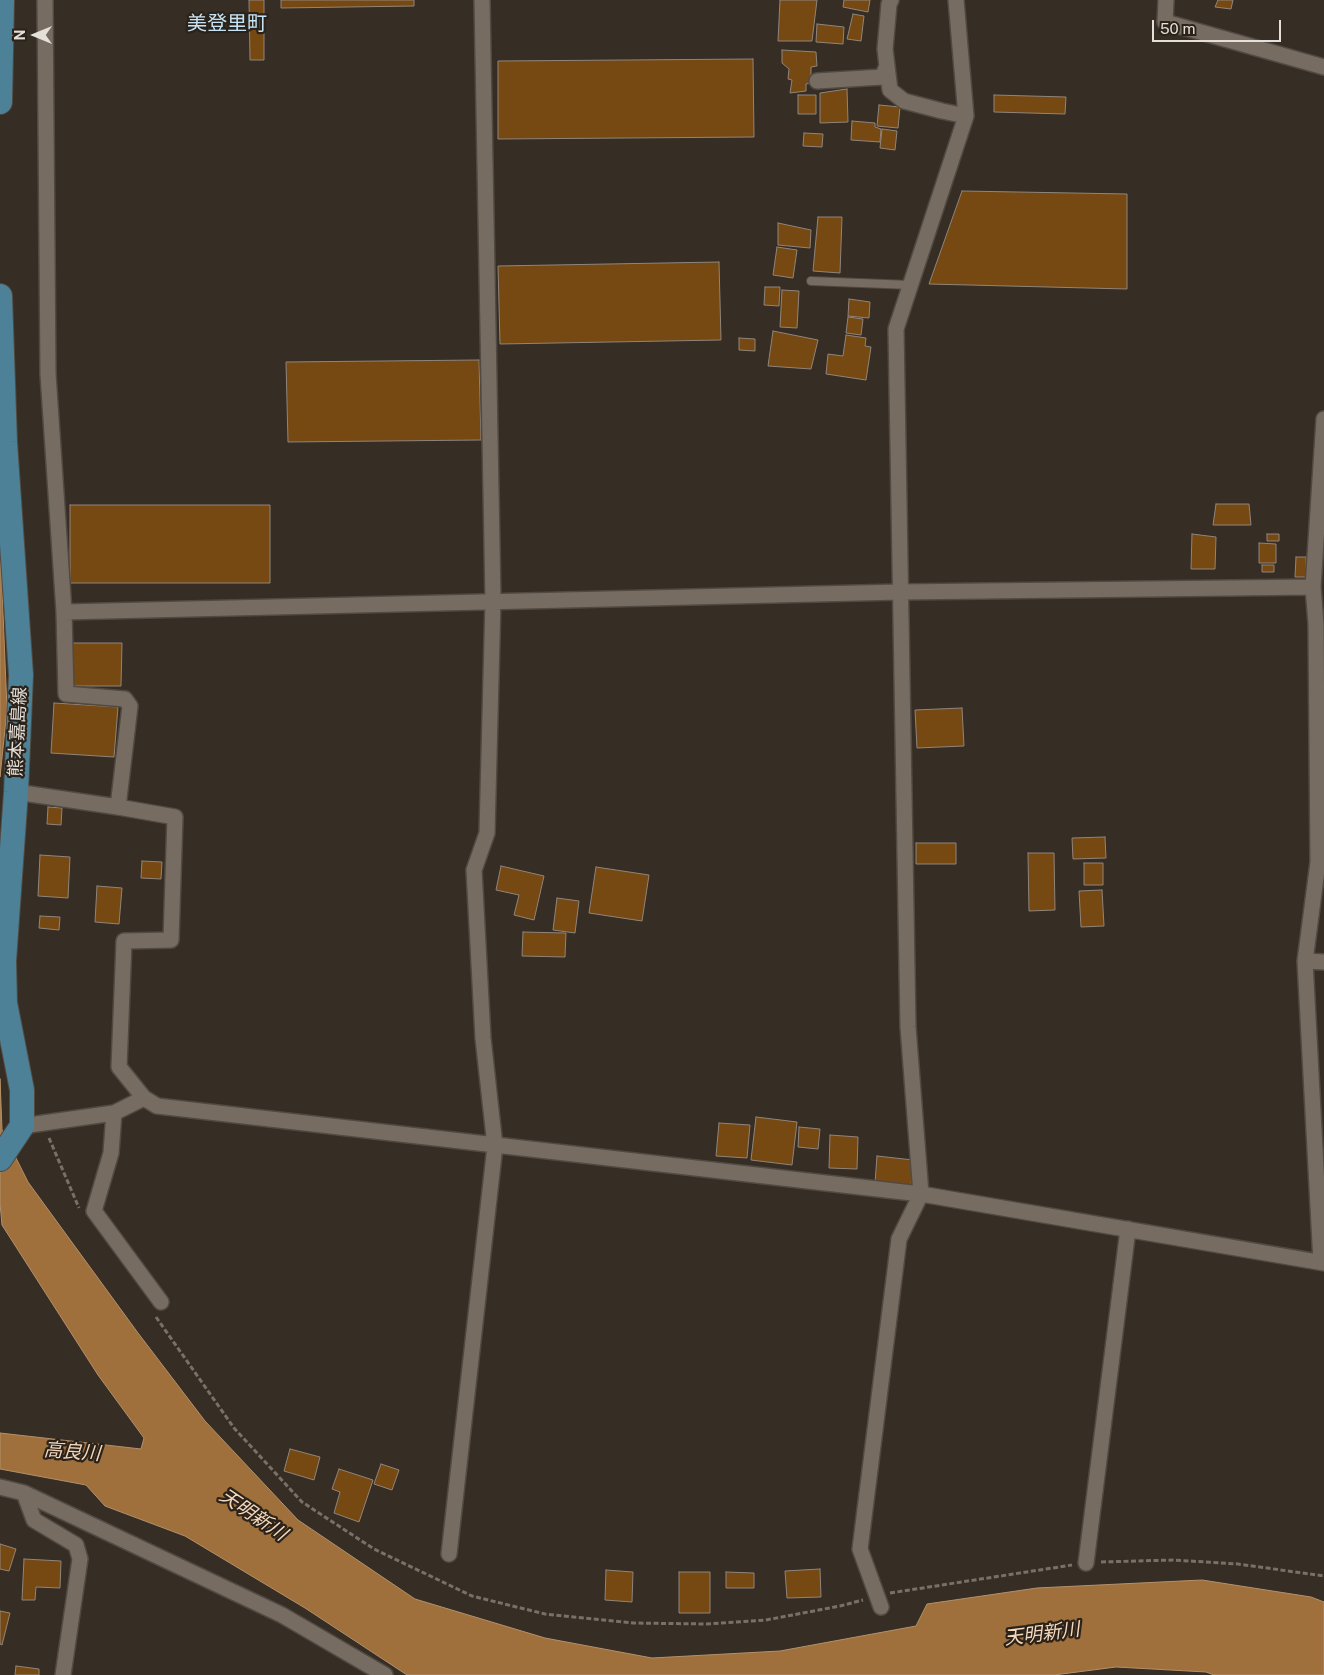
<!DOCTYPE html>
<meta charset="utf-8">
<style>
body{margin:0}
#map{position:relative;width:1324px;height:1675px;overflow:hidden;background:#362d24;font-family:"Public Sans",sans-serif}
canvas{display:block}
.north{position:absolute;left:10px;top:10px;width:50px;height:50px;-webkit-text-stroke:4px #2b231a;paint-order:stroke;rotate:270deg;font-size:14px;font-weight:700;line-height:20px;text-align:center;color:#e5dfd9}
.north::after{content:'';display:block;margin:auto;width:18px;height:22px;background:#e5dfd9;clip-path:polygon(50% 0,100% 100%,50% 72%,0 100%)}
.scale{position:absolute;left:1152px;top:20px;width:129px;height:22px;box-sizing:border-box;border:2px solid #e5dfd9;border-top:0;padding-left:6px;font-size:15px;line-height:18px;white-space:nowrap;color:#e5dfd9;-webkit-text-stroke:4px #2b231a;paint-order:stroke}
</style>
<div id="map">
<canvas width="1324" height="1675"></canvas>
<div class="north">N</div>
<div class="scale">50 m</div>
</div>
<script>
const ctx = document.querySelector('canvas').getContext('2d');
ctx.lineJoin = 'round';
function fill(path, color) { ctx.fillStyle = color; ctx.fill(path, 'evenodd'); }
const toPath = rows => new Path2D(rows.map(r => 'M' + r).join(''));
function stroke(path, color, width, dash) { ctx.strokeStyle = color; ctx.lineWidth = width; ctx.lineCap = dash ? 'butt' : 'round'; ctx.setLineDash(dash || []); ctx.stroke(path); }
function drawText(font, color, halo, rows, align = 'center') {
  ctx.font = font + ' "Public Sans","Noto Sans JP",sans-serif'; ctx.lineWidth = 4.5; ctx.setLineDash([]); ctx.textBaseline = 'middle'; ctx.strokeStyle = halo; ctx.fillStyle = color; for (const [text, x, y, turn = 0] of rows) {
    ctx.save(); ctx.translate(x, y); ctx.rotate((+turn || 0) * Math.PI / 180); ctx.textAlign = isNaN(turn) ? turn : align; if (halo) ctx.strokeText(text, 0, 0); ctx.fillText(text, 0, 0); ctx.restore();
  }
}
const water = toPath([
 [0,540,7,710,0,777,0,540],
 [0,1079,2,1130,28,1182,138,1333,205,1421,298,1520,415,1599,545,1638,652,1658,780,1651,916,1626,927,1604,1037,1588,1202,1580,1311,1597,1324,1602,1324,1675,1214,1675,1206,1672,1116,1667,1054,1675,407,1675,305,1608,185,1536,105,1506,86,1485,0,1469,0,1433,141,1449,144,1438,98,1375,2,1225,0,1203,0,1079]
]);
fill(water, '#9f6f3c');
stroke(water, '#b4916b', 1);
const building = toPath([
 [249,0,264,0,264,60,250,60,249,0],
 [281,0,414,0,414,6,281,8,281,0],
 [780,0,817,0,812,41,778,41,780,0],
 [844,0,870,0,868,12,843,7,844,0],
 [1218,0,1233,0,1231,9,1215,7,1218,0],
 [853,14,864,16,861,41,847,39,853,14],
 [817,24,844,27,843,44,816,42,817,24],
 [782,50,816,52,817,66,811,67,811,83,806,84,806,91,790,93,792,80,788,79,789,69,782,63,782,50],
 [753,59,754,137,498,139,498,61,753,59],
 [847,89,848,122,820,123,820,93,847,89],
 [798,95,816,95,816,114,798,114,798,95],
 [994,95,1066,97,1065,114,994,112,994,95],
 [879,105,900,107,898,128,877,126,879,105],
 [852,121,875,123,875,127,881,129,880,142,851,140,852,121],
 [882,129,897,131,895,150,880,148,882,129],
 [804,133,823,134,822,147,803,146,804,133],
 [962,191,1127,194,1127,289,929,284,962,191],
 [818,217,842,217,840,273,813,271,818,217],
 [778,223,811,230,810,248,778,245,778,223],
 [777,247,797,250,793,278,773,275,777,247],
 [719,262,721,340,500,344,498,266,719,262],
 [765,287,780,287,779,306,764,305,765,287],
 [782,290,799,291,797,328,780,327,782,290],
 [849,299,870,302,869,318,848,316,849,299],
 [848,317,863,319,861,335,846,333,848,317],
 [773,331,818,340,811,369,768,366,773,331],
 [846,335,866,338,865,346,871,347,866,380,826,374,828,354,843,356,846,335],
 [739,338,755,339,755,351,739,350,739,338],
 [479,360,481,440,288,442,286,362,479,360],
 [1216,504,1249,504,1251,525,1213,525,1216,504],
 [70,505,270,505,270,583,70,583,70,505],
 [1192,534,1216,537,1215,569,1191,569,1192,534],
 [1267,534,1279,534,1279,541,1267,541,1267,534],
 [1259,543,1276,544,1276,563,1259,563,1259,543],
 [1296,557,1306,557,1306,577,1295,577,1296,557],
 [1262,565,1274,565,1274,572,1262,572,1262,565],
 [72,643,122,643,121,686,71,686,72,643],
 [54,703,118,707,114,757,51,753,54,703],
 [962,708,964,746,917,748,915,710,962,708],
 [48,807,62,808,61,825,47,824,48,807],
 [1105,837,1106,858,1073,859,1072,838,1105,837],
 [916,843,956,843,956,864,916,864,916,843],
 [1028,853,1054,853,1055,910,1029,911,1028,853],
 [40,855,70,857,68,898,38,896,40,855],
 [142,861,162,862,161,879,141,878,142,861],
 [1084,863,1103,863,1103,885,1084,885,1084,863],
 [501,866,544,876,534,920,514,915,519,895,496,890,501,866],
 [596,867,649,875,642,921,589,913,596,867],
 [97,886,122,888,119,924,95,922,97,886],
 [1102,890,1104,926,1081,927,1079,891,1102,890],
 [557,898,579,901,575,933,553,930,557,898],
 [40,916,60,917,59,930,39,928,40,916],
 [523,932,566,933,565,957,522,956,523,932],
 [756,1117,797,1122,792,1165,751,1160,756,1117],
 [719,1123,750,1125,747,1158,716,1156,719,1123],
 [799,1127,820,1129,818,1149,798,1147,799,1127],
 [830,1135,858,1137,857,1169,829,1168,830,1135],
 [877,1156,913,1160,911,1186,875,1183,877,1156],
 [290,1449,320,1457,314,1480,284,1471,290,1449],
 [381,1464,399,1470,392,1490,374,1484,381,1464],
 [339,1469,373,1480,359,1522,334,1513,340,1492,332,1489,339,1469],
 [0,1544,16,1549,9,1571,0,1569,0,1544],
 [24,1559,61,1561,60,1588,36,1587,35,1600,22,1600,24,1559],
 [820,1569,821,1597,787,1598,785,1571,820,1569],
 [606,1570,633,1572,632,1602,605,1600,606,1570],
 [679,1572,710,1572,710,1613,679,1613,679,1572],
 [726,1572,754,1573,754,1588,726,1588,726,1572],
 [0,1611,10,1613,2,1645,0,1644,0,1611],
 [16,1666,39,1669,39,1675,15,1675,16,1666]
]);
fill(building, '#774912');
stroke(building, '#90857b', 1);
const lane = toPath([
 [811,281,910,285]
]);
const street = toPath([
 [45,0,48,374,64,612,66,694,125,699,130,706,118,807,175,817,171,940,124,941,119,1067,144,1098],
 [1166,0,1165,22,1324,67],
 [887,66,890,90,904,101,942,111,966,116],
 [817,81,882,77,887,66,885,49,889,4,891,0],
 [64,612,900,592,1313,587],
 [16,792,118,807],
 [1305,961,1324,962],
 [114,1113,111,1153,94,1211,161,1302],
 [22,1126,114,1113,144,1098,157,1106,921,1194,1324,1263],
 [1321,1262,1305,961,1318,862,1316,624,1313,587,1324,419],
 [0,1487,24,1493,282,1615,385,1675],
 [24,1493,34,1520,76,1545,80,1559,63,1675],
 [449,1554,495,1146,483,1038,474,870,487,833,493,600,482,0],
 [1086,1563,1128,1229],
 [881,1607,860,1549,899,1239,921,1194,908,1027,896,329,966,116,956,0]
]);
const primary = toPath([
 [0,102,2,0],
 [0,296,5,442,21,675,16,792,4,961,5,1003,22,1090,22,1126,0,1159]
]);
stroke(lane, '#514a42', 10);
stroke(street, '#514a42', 18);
stroke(primary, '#514a42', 26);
stroke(toPath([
 [49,1138,79,1208],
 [156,1317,234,1428,302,1502,374,1549,472,1596,545,1614,633,1623,706,1624,766,1620,840,1606,863,1600],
 [1101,1562,1173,1560,1238,1564,1324,1576],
 [890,1593,1072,1565]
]), '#787169', 3, [5, 2.5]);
stroke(lane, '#766c62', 8);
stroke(street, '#766c62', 15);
stroke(primary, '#4c8197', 24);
drawText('18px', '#e5dfd9', '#2b231a', [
 ["熊本嘉島線",18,732,-87]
]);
drawText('italic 19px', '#f4d8bd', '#2b231a', [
 ["高良川",72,1452,4],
 ["天明新川",253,1515,34],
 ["天明新川",1042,1634,-7]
]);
drawText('20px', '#c6e4f5', '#2b231a', [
 ["美登里町",227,24]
]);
</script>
